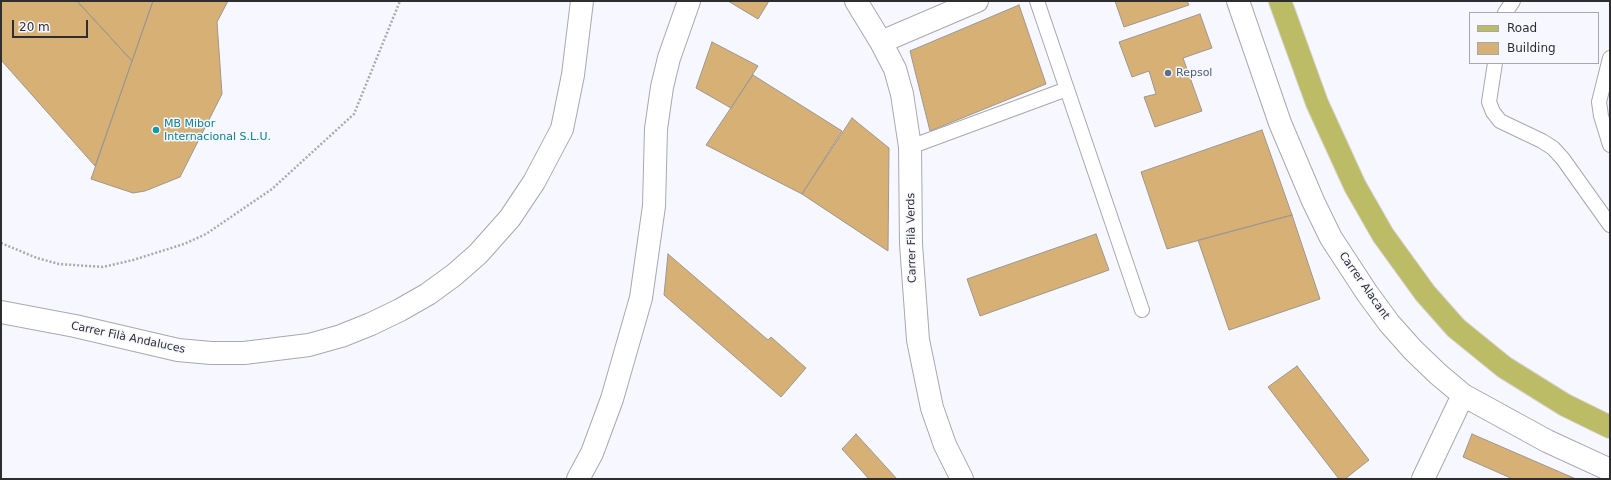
<!DOCTYPE html>
<meta charset="utf-8">
<style>
body{margin:0}
#map{position:relative;width:1611px;height:480px;overflow:hidden;background:#f7f7ff;font-family:"DejaVu Sans",sans-serif}
canvas{display:block}
.frame{position:absolute;inset:0;border:2px solid #2e2e31;pointer-events:none}
.legend{position:absolute;left:1469px;top:12px;width:130px;height:52px;box-sizing:border-box;background:#f7f7ff;border:1px solid #a7a7ad;margin:0;padding:5px 7px;list-style:none;font-size:12px;color:#2e2e31}
.legend li{display:flex;align-items:center;gap:8px;height:20px}
.legend b{width:20px;border:1px solid #a7a7ad}
.scale{position:absolute;left:12px;top:20px;width:76px;height:18px;box-sizing:border-box;border:2px solid #2e2e31;border-top:0;padding-left:5px;font-size:12px;line-height:14px;white-space:nowrap;color:#2e2e31;-webkit-text-stroke:3px #f7f7ff;paint-order:stroke}
</style>
<div id="map">
<canvas width="1611" height="480"></canvas>
<div class="frame"></div>
<ul class="legend">
<li><b style="height:5px;background:#bcbb66"></b>Road</li>
<li><b style="height:11px;background:#d7b075"></b>Building</li>
</ul>
<div class="scale">20 m</div>
</div>
<script>
const ctx = document.querySelector('canvas').getContext('2d');
ctx.lineJoin = 'round';
function fill(path, color) { ctx.fillStyle = color; ctx.fill(path, 'evenodd'); }
const toPath = rows => new Path2D(rows.map(r => 'M' + r).join(''));
function stroke(path, color, width, dash) { ctx.strokeStyle = color; ctx.lineWidth = width; ctx.lineCap = dash ? 'butt' : 'round'; ctx.setLineDash(dash || []); ctx.stroke(path); }
function drawText(font, color, halo, rows, align = 'center') {
  ctx.font = font + ' "DejaVu Sans",sans-serif'; ctx.lineWidth = 3; ctx.setLineDash([]); ctx.textBaseline = 'middle'; ctx.strokeStyle = halo; ctx.fillStyle = color; for (const [text, x, y, turn = 0] of rows) {
    ctx.save(); ctx.translate(x, y); ctx.rotate((+turn || 0) * Math.PI / 180); ctx.textAlign = isNaN(turn) ? turn : align; if (halo) ctx.strokeText(text, 0, 0); ctx.fillText(text, 0, 0); ctx.restore();
  }
}
const building = toPath([
 [1,1,77,1,132,61,95,166,1,60,1,1],
 [77,1,153,1,132,61,77,1],
 [153,1,228,1,217,22,222,94,180,177,145,191,133,193,91,179,153,1],
 [728,1,769,1,758,19,728,1],
 [1115,1,1187,1,1189,5,1124,27,1115,1],
 [1019,5,1046,84,930,131,910,51,1019,5],
 [1200,14,1212,48,1183,58,1202,111,1155,127,1144,97,1156,94,1149,71,1132,77,1119,42,1200,14],
 [712,42,758,66,731,108,696,88,712,42],
 [753,75,842,131,802,194,706,145,753,75],
 [852,118,889,148,888,251,802,194,852,118],
 [1262,130,1292,215,1167,249,1141,172,1262,130],
 [1292,215,1320,299,1229,330,1198,240,1292,215],
 [1096,234,1109,270,980,316,967,279,1096,234],
 [668,254,768,340,771,337,806,368,781,397,664,295,668,254],
 [1297,366,1369,460,1345,479,1339,479,1268,387,1297,366],
 [856,434,897,479,869,479,842,449,856,434],
 [1472,434,1576,479,1513,479,1463,457,1472,434]
]);
fill(building, '#d7b075');
stroke(building, '#9c9791', 1);
const service = toPath([
 [1037,1,1142,310],
 [1505,13,1513,1],
 [1610,58,1599,102,1601,116,1610,145],
 [1495,63,1489,102,1493,112,1500,121,1542,141,1553,148,1563,159,1610,225],
 [910,147,1067,89]
]);
const minor = toPath([
 [856,1,881,42,895,69,902,94,910,147,911,244,918,340,932,408,945,445,962,479],
 [1238,1,1280,123,1313,201,1331,238,1367,293,1389,323,1413,350,1438,374,1463,395,1547,441,1610,470],
 [881,42,977,1],
 [1,312,75,326,178,350,211,353,244,353,309,345,341,336,371,324,400,310,428,294,454,275,478,254,510,218,534,182,562,129,573,75,582,1],
 [578,479,592,453,612,399,641,298,654,206,656,129,662,87,669,58,689,1],
 [1423,479,1463,395]
]);
const primary = toPath([
 [1280,1,1317,103,1355,186,1383,235,1425,293,1456,328,1504,367,1565,405,1610,427]
]);
stroke(service, '#a8a8af', 16);
stroke(minor, '#a8a8af', 24);
stroke(primary, '#d5d5d6', 24);
stroke(toPath([
 [1,243,37,258,59,264,103,267,133,260,184,244,206,234,272,189,354,114,400,1]
]), '#a9a9af', 2.5, [2, 2]);
stroke(service, '#fff', 14);
stroke(minor, '#fff', 22);
stroke(primary, '#bcbb66', 22);
for (const [x, y, r, color] of [
 [1168,73,4,"#5c6f8a"],
 [156,130,4,"#0f9aa8"]
]) { const dot = new Path2D(); dot.arc(x, y, r, 0, 2 * Math.PI); ctx.fillStyle = color; ctx.fill(dot); stroke(dot, '#f7f7ff', 1.5); }
drawText('11px', '#4e5e75', '#f7f7ff', [
 ["Repsol",1176,73]
], 'left');
drawText('11px', '#0d838f', '#f7f7ff', [
 ["MB Mibor",164,124],
 ["Internacional S.L.U.",164,137]
], 'left');
drawText('11px', '#2e2e31', '#f7f7ff', [
 ["Carrer Filà Verds",912,238,-91],
 ["Carrer Alacant",1364,286,55],
 ["Carrer Filà Andaluces",128,338,12]
]);
</script>
